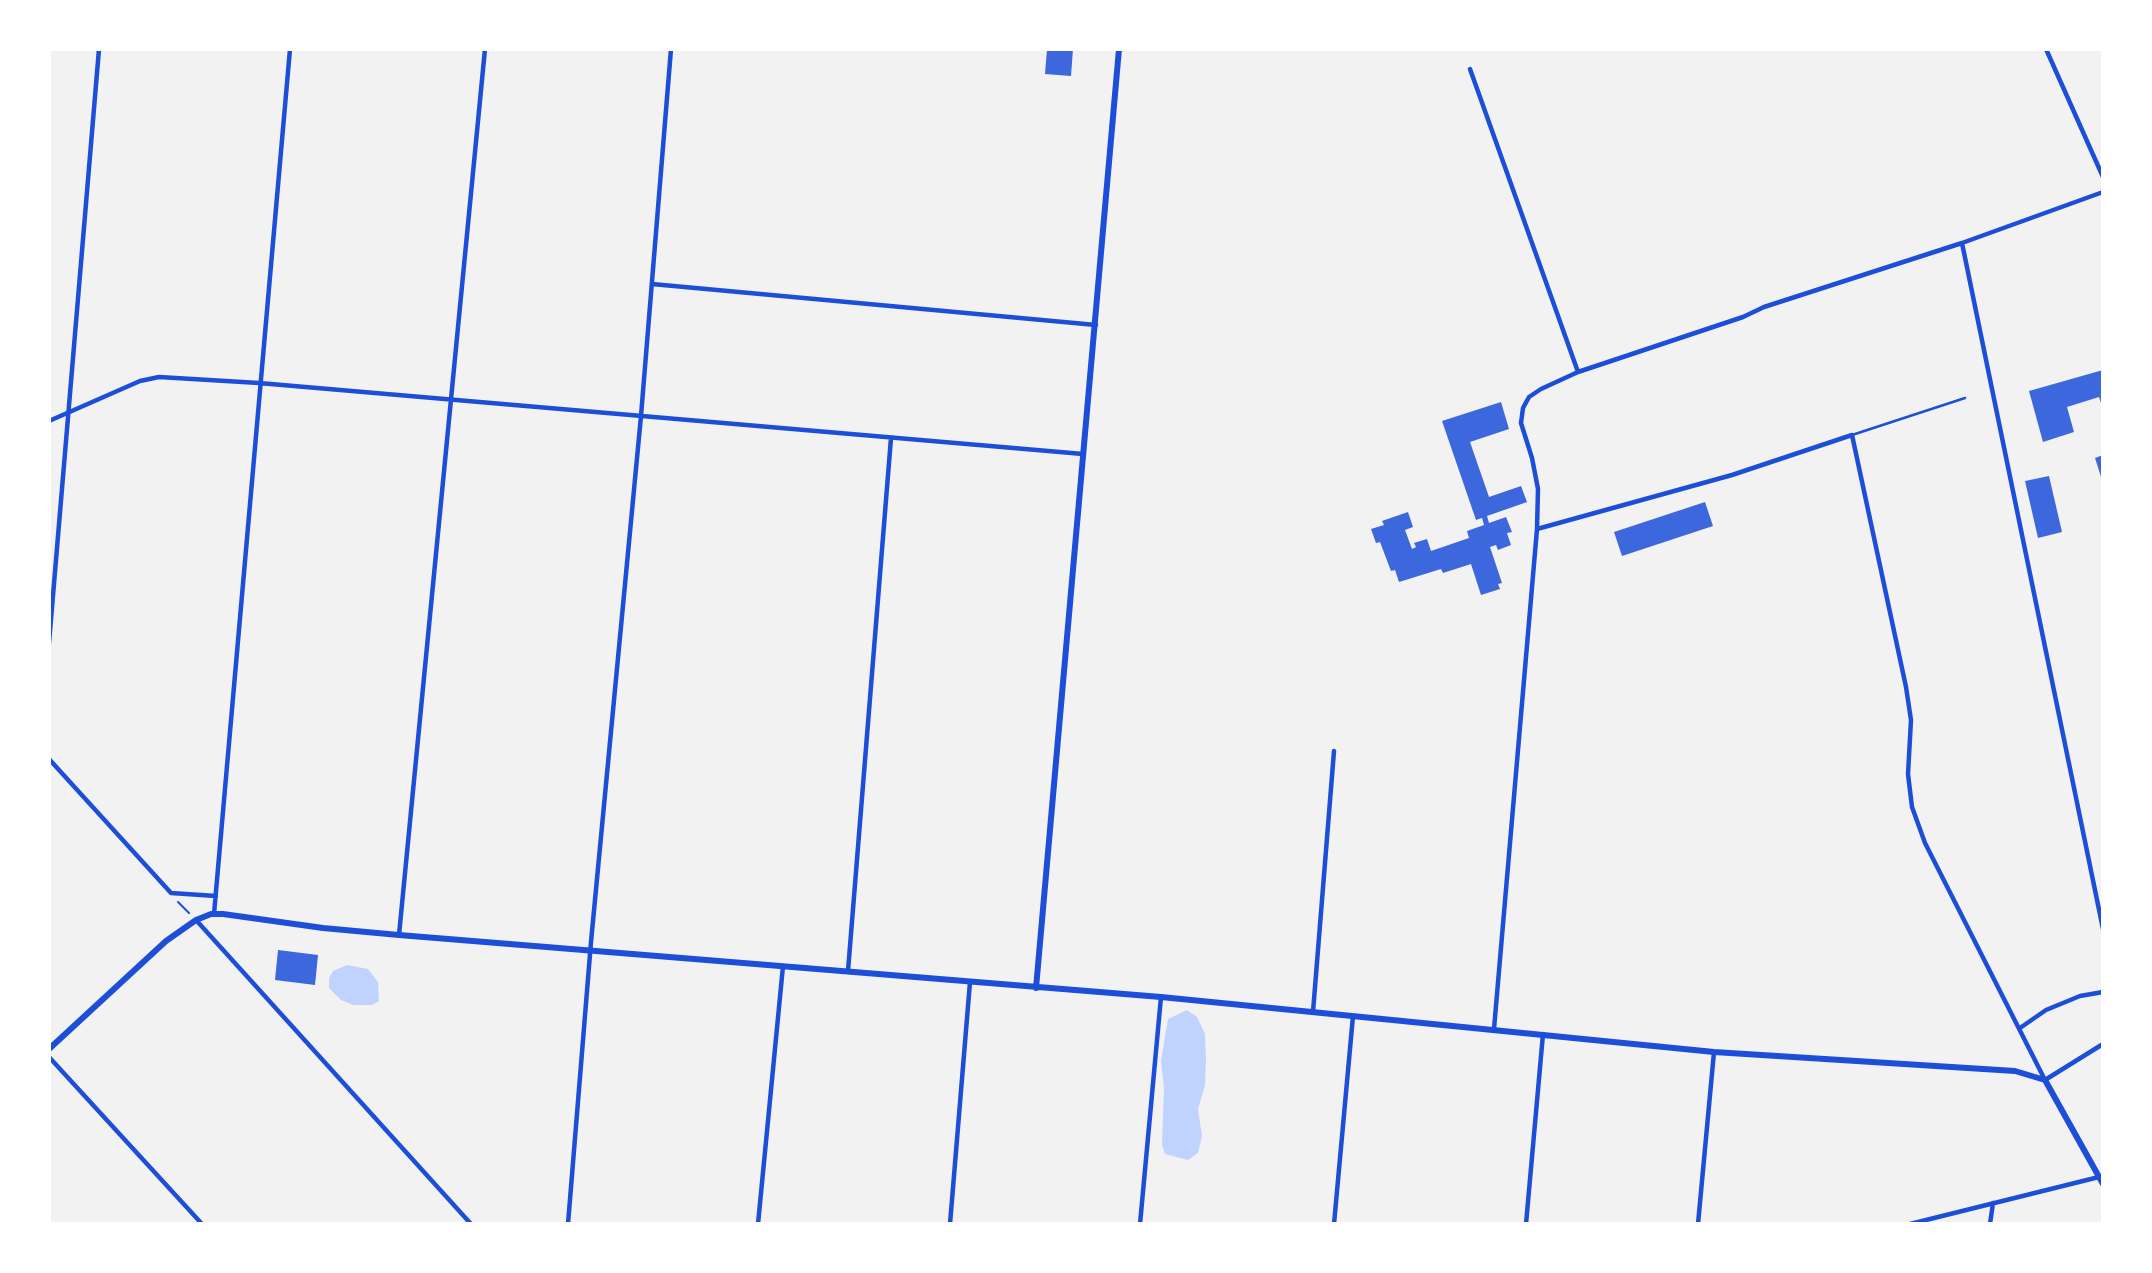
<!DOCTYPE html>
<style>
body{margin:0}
#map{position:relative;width:2152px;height:1273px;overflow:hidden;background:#f2f2f2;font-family:Helvetica,sans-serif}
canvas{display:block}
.frame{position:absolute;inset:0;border:51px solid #fff;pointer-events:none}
</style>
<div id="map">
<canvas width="2152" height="1273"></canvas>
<div class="frame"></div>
</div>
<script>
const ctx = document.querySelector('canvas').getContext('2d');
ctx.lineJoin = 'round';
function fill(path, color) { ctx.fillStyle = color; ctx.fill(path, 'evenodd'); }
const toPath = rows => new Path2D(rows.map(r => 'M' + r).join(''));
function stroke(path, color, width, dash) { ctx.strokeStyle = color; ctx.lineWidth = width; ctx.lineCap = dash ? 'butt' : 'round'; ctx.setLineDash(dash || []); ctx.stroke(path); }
fill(toPath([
 [347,965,368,969,378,982,379,1001,372,1005,353,1005,341,1000,329,988,329,978,333,971],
 [1187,1010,1197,1017,1205,1034,1206,1060,1205,1085,1198,1109,1202,1136,1198,1153,1188,1160,1165,1154,1162,1145,1164,1088,1161,1061,1168,1019]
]), '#bfd3fe');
fill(toPath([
 [1047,49,1073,49,1071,76,1045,74],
 [2103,370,2103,409,2099,397,2067,407,2074,432,2043,442,2029,391],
 [1501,402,1509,429,1470,442,1489,497,1521,486,1527,502,1487,516,1489,523,1506,517,1512,532,1507,533,1511,545,1498,550,1496,545,1490,547,1502,583,1498,584,1500,589,1481,595,1471,564,1443,573,1441,569,1399,582,1395,570,1391,571,1380,542,1376,543,1371,529,1384,525,1382,521,1408,512,1413,527,1405,530,1412,549,1416,547,1414,543,1427,539,1431,551,1469,538,1467,531,1484,525,1482,518,1476,520,1442,421],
 [2103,455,2103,480,2102,480,2095,458],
 [2049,476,2062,532,2038,538,2025,481],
 [1705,502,1713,526,1622,556,1614,532],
 [278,950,318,955,315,985,275,980]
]), '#3d67dc');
stroke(toPath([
 [178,902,189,913]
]), '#1d4ed8', 2);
stroke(toPath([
 [1852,435,1965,398]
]), '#1d4ed8', 2.5);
stroke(toPath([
 [2046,49,2103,177],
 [1470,69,1578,372],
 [1962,243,2103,929],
 [652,284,1096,325],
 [49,421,140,381,159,377,259,383,1083,454],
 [1537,529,1732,475,1852,435,1906,687,1911,720,1908,774,1912,807,1925,843,2045,1080,2103,1044],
 [49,643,99,49],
 [49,759,171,893,216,896],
 [214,914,290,49],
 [196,920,471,1224],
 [399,935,485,49],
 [848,971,891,438],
 [1313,1012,1334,751],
 [2020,1028,2046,1010,2080,996,2103,992],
 [1494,1029,1537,529,1538,489,1532,458,1521,423,1523,408,1529,397,1541,389,1578,372,1743,317,1764,307,1962,243,2103,192],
 [49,1057,202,1224],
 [568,1224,591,942,641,416,671,49],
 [758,1224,783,966],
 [950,1224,970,982],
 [1140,1224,1161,997],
 [1334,1224,1353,1016],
 [1526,1224,1543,1034],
 [1698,1224,1714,1052],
 [1910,1224,2099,1177],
 [1990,1224,1993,1203]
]), '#1d4ed8', 4.5);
stroke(toPath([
 [1036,988,1119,49],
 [49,1049,166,941,196,920,211,914,223,914,323,928,399,935,1161,997,1714,1052,2015,1071,2045,1080,2103,1184]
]), '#1d4ed8', 6);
</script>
